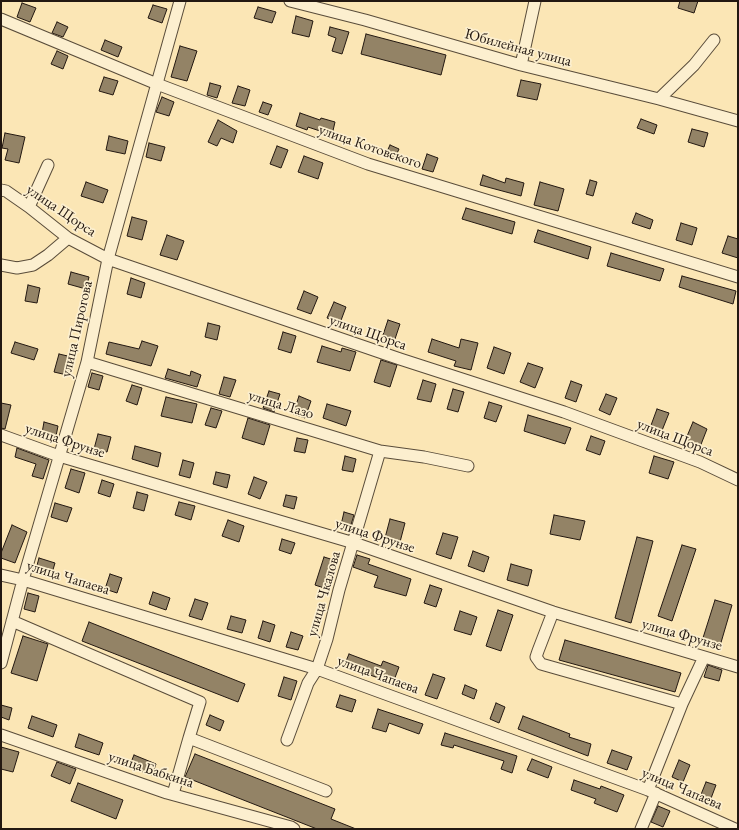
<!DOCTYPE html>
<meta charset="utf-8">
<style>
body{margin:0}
#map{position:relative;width:739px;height:830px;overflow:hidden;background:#fbe6b5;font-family:"EB Garamond",serif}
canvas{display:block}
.frame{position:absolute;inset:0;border:2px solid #231811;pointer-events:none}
</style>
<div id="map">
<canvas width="739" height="830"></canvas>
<div class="frame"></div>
</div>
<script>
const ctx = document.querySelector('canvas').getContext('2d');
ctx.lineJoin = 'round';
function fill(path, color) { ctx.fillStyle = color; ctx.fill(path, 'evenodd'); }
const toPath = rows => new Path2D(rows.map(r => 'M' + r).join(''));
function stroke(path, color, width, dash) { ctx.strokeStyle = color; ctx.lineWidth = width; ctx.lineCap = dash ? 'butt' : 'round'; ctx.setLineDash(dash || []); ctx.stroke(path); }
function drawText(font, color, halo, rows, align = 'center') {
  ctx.font = font + ' "EB Garamond",serif'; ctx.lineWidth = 3.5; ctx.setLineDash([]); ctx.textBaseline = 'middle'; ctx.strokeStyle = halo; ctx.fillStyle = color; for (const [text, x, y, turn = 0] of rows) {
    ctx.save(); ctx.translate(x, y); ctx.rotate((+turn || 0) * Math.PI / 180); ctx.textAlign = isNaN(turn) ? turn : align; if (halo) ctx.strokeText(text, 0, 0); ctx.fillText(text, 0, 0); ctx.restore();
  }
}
const building = toPath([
 [680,1,698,1,694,13,678,8,680,1],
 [22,3,36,8,30,22,17,17,22,3],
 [153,5,167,9,162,23,148,18,153,5],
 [258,7,276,12,272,23,254,18,258,7],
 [296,16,313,21,309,37,292,33,296,16],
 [57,22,68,27,63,37,52,33,57,22],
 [330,27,349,32,342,54,332,51,336,38,328,35,330,27],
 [366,34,446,55,441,75,361,54,366,34],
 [105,40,122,47,118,57,101,50,105,40],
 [180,46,197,51,187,81,171,77,180,46],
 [57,51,68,56,63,69,51,64,57,51],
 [104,77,118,81,113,95,99,91,104,77],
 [521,80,541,84,537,100,517,96,521,80],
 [210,83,221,86,217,98,207,95,210,83],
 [238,86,250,90,245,106,232,103,238,86],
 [162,97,174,102,169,116,156,112,162,97],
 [263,102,272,105,268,115,259,112,263,102],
 [300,113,320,120,321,118,335,122,332,135,308,127,307,130,296,126,300,113],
 [641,119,657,125,654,134,637,128,641,119],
 [218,120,237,131,233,143,221,138,217,146,208,142,218,120],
 [692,129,708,133,704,147,688,142,692,129],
 [5,133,25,137,19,163,5,160,8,149,2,148,5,133],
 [109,136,128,141,125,154,106,150,109,136],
 [149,143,165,147,161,161,146,157,149,143],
 [390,145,399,149,394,160,385,156,390,145],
 [277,146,288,150,281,168,270,164,277,146],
 [427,154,438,158,433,172,422,169,427,154],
 [304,156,323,163,318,179,298,172,304,156],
 [483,175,505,183,506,178,524,183,521,196,480,185,483,175],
 [590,180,597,182,593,196,586,194,590,180],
 [86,182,108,190,103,203,81,196,86,182],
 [540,182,564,189,558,211,534,205,540,182],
 [466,208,515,222,512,234,462,219,466,208],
 [636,213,653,220,650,229,632,223,636,213],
 [132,217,147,221,142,240,127,236,132,217],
 [681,223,697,228,692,245,676,240,681,223],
 [538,230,591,247,588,259,534,242,538,230],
 [167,235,184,241,177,260,160,255,167,235],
 [728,236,738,239,738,258,722,253,728,236],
 [611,253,664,269,660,281,607,266,611,253],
 [71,272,89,277,86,289,68,284,71,272],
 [682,276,736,291,733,304,679,287,682,276],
 [131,278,145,283,141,298,127,294,131,278],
 [28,285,40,288,37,303,25,301,28,285],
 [304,291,318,297,311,314,297,309,304,291],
 [334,302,346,307,340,323,327,318,334,302],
 [388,320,400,324,395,339,383,335,388,320],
 [208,323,220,326,217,340,205,337,208,323],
 [283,332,296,336,291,353,278,349,283,332],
 [432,339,459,348,461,339,478,343,471,370,454,366,456,361,428,352,432,339],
 [142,341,158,346,151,366,106,354,109,342,139,349,142,341],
 [15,342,38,349,34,360,11,353,15,342],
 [322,346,341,352,342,348,356,352,350,371,317,362,322,346],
 [494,347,511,353,504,374,487,368,494,347],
 [59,354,72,357,67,375,54,372,59,354],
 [381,360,397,365,390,387,374,382,381,360],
 [528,363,543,368,535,388,520,382,528,363],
 [168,369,190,376,191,371,201,375,197,387,165,378,168,369],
 [92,373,103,376,99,390,88,387,92,373],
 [224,377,236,380,230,397,219,394,224,377],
 [423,380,436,384,431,402,417,399,423,380],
 [571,381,582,385,576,402,565,398,571,381],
 [132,385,142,388,137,405,126,401,132,385],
 [453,389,464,392,458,412,447,409,453,389],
 [269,391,280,394,274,412,263,408,269,391],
 [606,394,617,398,610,415,599,410,606,394],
 [299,396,311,401,305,418,293,414,299,396],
 [166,397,197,404,192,423,161,416,166,397],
 [489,402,502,406,496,422,484,418,489,402],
 [1,403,11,405,5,429,1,428,1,403],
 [327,404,351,411,346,426,323,418,327,404],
 [211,408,222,411,216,428,205,425,211,408],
 [657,409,669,413,661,433,650,428,657,409],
 [528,415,571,428,565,444,524,431,528,415],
 [248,418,270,425,264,445,242,438,248,418],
 [44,422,58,426,56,436,42,433,44,422],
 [693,422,707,429,700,447,685,441,693,422],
 [98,434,111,437,107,452,94,449,98,434],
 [591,436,605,441,600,455,586,450,591,436],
 [297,438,308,440,305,453,294,451,297,438],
 [135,446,161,453,158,467,132,459,135,446],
 [17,448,49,460,43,479,32,476,36,464,15,457,17,448],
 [345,456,356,459,353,472,342,470,345,456],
 [654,456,674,462,668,479,649,473,654,456],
 [183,460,194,463,190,478,179,475,183,460],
 [71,469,85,473,79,493,65,488,71,469],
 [216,472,230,475,227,488,213,484,216,472],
 [254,477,267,482,260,499,248,494,254,477],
 [102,480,114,484,110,497,98,493,102,480],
 [137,492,148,495,144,511,133,508,137,492],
 [286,495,297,497,294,509,283,506,286,495],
 [179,502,195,506,191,520,175,515,179,502],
 [55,503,72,508,67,522,51,517,55,503],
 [344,512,354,515,350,528,341,525,344,512],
 [554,515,585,521,580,540,550,534,554,515],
 [390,519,405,523,400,542,385,538,390,519],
 [228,520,244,526,239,542,222,536,228,520],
 [12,525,27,532,15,563,1,558,1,553,12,525],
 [443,533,458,537,451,559,436,554,443,533],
 [637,537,653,541,631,623,615,618,637,537],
 [282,539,295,543,291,554,279,550,282,539],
 [682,545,696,549,672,621,658,616,682,545],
 [473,551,489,557,484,572,468,566,473,551],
 [357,555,370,559,368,564,411,579,406,596,374,587,378,576,353,567,357,555],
 [324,557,337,561,327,589,315,585,324,557],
 [39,558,55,563,52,573,36,569,39,558],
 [511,564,532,570,528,586,507,580,511,564],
 [110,574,122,578,117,593,105,589,110,574],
 [430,585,442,589,436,607,424,603,430,585],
 [153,592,170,598,166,610,149,604,153,592],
 [28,593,39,596,35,612,24,609,28,593],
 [195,599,208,603,202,620,189,616,195,599],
 [715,600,732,605,720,646,702,641,715,600],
 [498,610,513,615,501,651,486,646,498,610],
 [460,611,477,617,471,635,454,630,460,611],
 [231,616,246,620,242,633,227,629,231,616],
 [263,621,275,625,270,642,258,638,263,621],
 [89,622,245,684,238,702,82,641,89,622],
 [291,632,303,636,298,650,286,647,291,632],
 [23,636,48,644,37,681,11,673,23,636],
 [565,640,681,673,675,692,559,660,565,640],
 [349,654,381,666,383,661,399,667,393,683,344,666,349,654],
 [708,665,722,670,719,681,704,677,708,665],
 [433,674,445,678,437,699,425,695,433,674],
 [284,677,297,681,291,700,278,696,284,677],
 [465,685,477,690,474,699,462,694,465,685],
 [340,695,356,700,352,712,336,707,340,695],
 [496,703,505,707,499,723,490,719,496,703],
 [1,705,12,708,9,720,1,717,1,705],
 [378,709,423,724,419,734,389,723,386,732,372,728,378,709],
 [210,715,224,721,220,731,206,725,210,715],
 [32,716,57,725,53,737,28,728,32,716],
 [523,716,570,734,569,737,591,744,588,756,518,729,523,716],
 [445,733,517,756,512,773,501,769,504,761,454,745,453,748,441,745,445,733],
 [79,734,103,743,99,755,75,747,79,734],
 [1,747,19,752,13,772,1,769,1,747],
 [612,750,632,757,627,770,607,763,612,750],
 [195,754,335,809,331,819,356,829,317,829,185,777,195,754],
 [134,755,156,764,152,775,129,767,134,755],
 [532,759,552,767,548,778,527,770,532,759],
 [679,760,690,765,683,782,672,777,679,760],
 [57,762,76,769,70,784,51,776,57,762],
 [574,780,600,789,601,786,624,795,617,812,594,803,596,799,571,790,574,780],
 [706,782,716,785,710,801,700,797,706,782],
 [78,783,123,800,116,819,71,801,78,783],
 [658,806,670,811,663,827,651,822,658,806]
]);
fill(building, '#938366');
stroke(building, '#231811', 1);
const minor = toPath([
 [290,1,365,20,521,65,659,99,738,121],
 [1,19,157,84,368,164,738,277],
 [521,65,535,1],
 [659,99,694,65,714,40],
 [1,190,6,191,29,207,68,238,108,259,400,359,564,412,700,462,738,480],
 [29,207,48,165],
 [1,265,17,268,33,265,48,255,68,238],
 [87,362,380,451,424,457,468,466],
 [1,435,59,456,354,543,553,612,738,667],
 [1,575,23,580,317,669,648,790,735,829],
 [553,612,538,651,536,657,541,664,682,704],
 [12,621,200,702,189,738],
 [1,663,23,580,87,362,108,259,180,1],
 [1,735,167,793,291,827,294,829],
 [287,740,308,683,317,669,327,639,339,590,380,451],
 [648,790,682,704,704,657],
 [173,794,189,738,326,791],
 [641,829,656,793]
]);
stroke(minor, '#594c3a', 13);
stroke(minor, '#fcefcf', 11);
drawText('15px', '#231811', '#fcefcf', [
 ["Юбилейная улица",518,48,15],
 ["улица Котовского",370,147,19],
 ["улица Щорса",61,211,34],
 ["улица Пирогова",77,329,-77],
 ["улица Щорса",368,333,19],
 ["улица Лазо",281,405,17],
 ["улица Щорса",675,438,21],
 ["улица Фрунзе",65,441,18],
 ["улица Фрунзе",375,536,18],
 ["улица Чапаева",68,578,17],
 ["улица Чкалова",324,594,-74],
 ["улица Фрунзе",682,635,16],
 ["улица Чапаева",378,675,20],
 ["улица Бабкина",151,770,18],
 ["улица Чапаева",682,789,23]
]);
</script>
